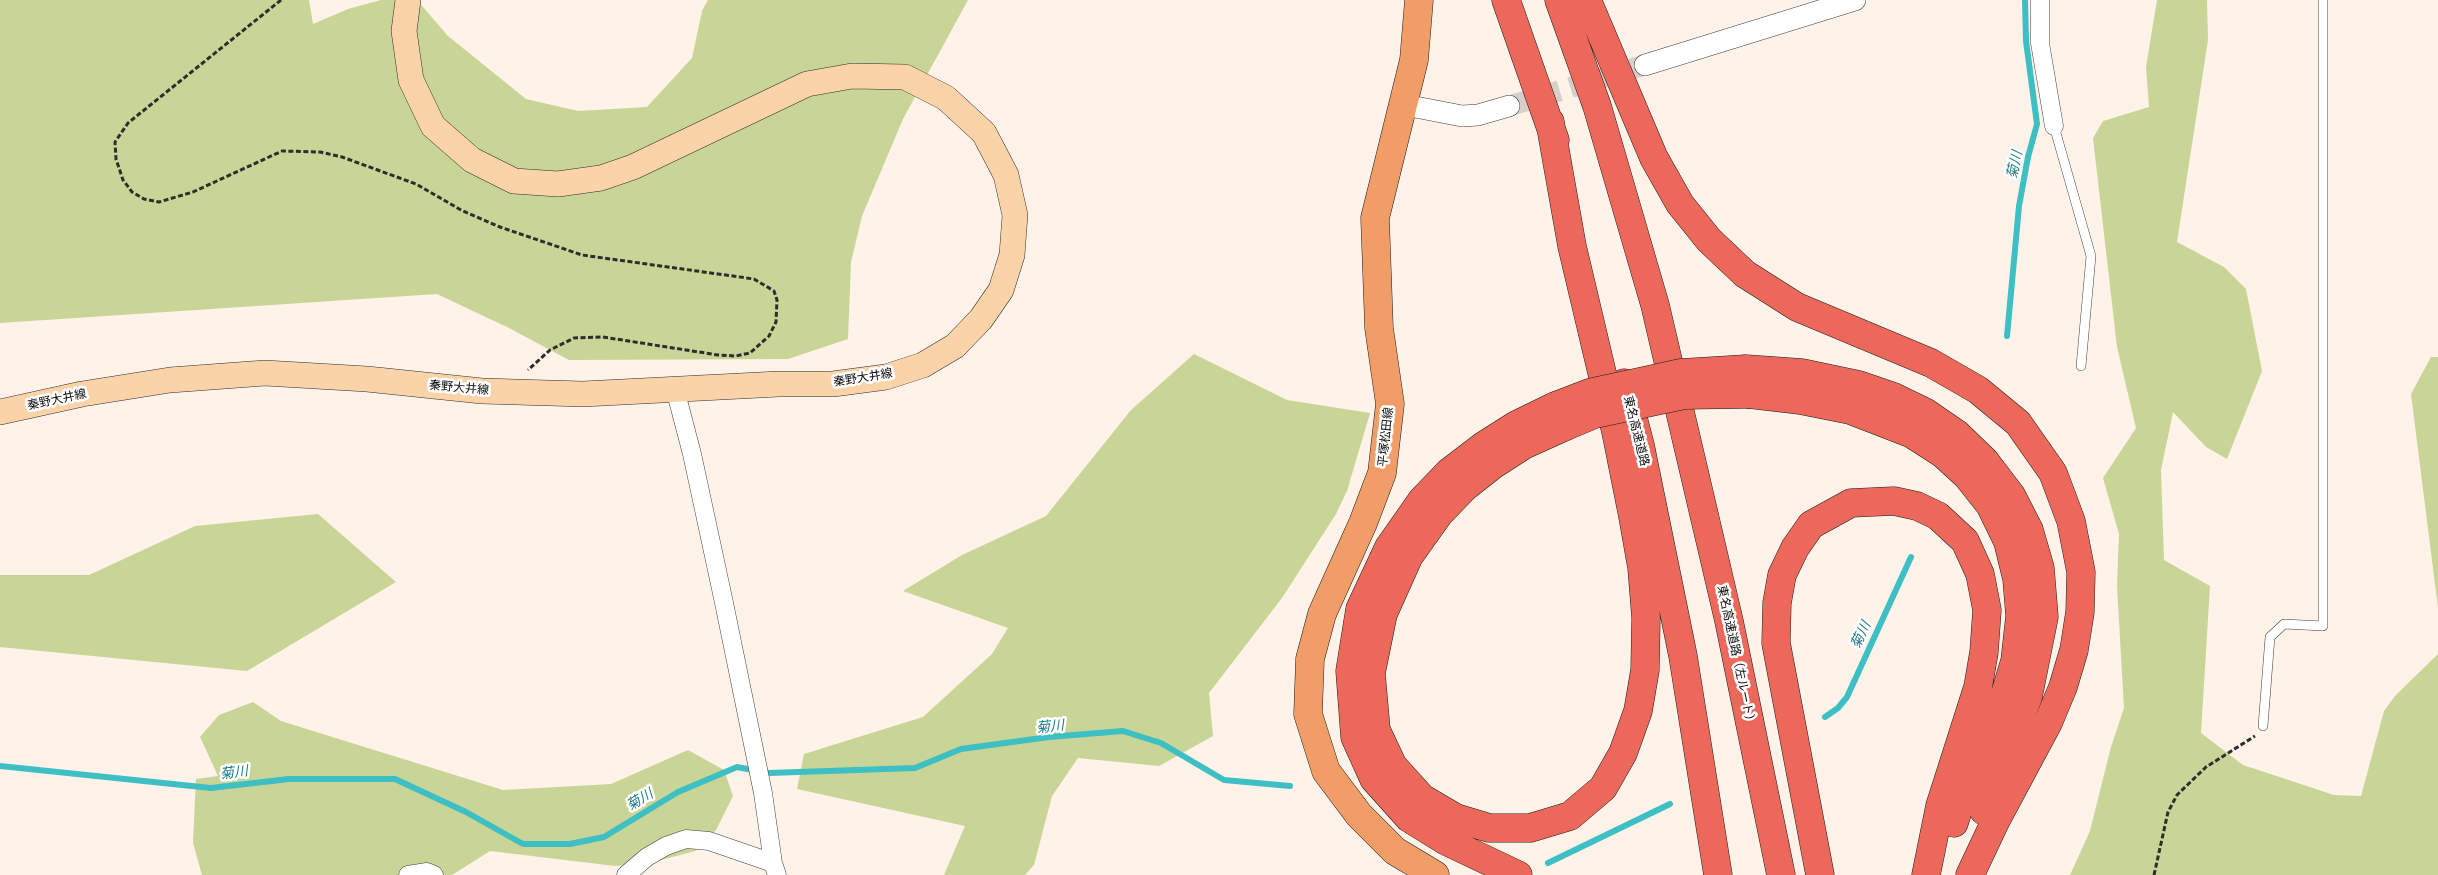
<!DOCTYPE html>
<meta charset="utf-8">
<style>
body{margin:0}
canvas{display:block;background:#fef2e9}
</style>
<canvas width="2438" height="875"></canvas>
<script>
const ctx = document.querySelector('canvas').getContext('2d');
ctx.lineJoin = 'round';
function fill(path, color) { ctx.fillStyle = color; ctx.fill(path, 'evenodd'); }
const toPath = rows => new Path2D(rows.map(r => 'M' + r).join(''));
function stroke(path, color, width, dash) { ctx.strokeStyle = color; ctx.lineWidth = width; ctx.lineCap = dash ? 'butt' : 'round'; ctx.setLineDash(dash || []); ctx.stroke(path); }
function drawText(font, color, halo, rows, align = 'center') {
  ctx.font = font + ' Lora,"Noto Sans JP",serif'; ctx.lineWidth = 5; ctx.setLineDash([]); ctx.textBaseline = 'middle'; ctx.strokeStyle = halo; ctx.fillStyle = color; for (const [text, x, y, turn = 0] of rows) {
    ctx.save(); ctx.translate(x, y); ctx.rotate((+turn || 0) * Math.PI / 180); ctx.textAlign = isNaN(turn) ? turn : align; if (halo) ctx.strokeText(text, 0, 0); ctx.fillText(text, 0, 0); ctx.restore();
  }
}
fill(toPath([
 [0,0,309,0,313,24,348,9,381,0,417,0,448,36,526,99,578,111,647,107,692,58,702,11,708,0,968,0,903,119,862,216,851,262,848,339,788,359,569,360,509,328,437,294,0,323],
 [2157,0,2207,0,2208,40,2177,242,2224,267,2246,289,2262,371,2227,459,2206,447,2173,412,2161,470,2164,560,2210,586,2201,733,2243,765,2334,795,2361,796,2384,711,2395,696,2438,654,2438,875,2070,875,2090,831,2111,747,2124,708,2117,586,2119,534,2103,478,2136,428,2117,347,2093,138,2103,121,2149,107,2146,67],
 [1194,354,1287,400,1370,413,1347,491,1336,514,1282,598,1209,693,1213,736,1159,766,1078,758,1052,796,1034,865,1025,875,944,875,965,826,797,789,804,754,923,717,992,654,1008,628,903,591,962,555,1046,516,1131,410],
 [2431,357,2438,357,2438,608,2411,394],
 [318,514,396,582,247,671,0,647,0,575,89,575,195,526],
 [253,702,281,721,503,790,611,784,688,750,724,770,733,796,716,830,695,851,650,863,615,866,490,851,452,875,202,875,193,843,196,779,218,776,200,737,219,715]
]), '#c9d596');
stroke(toPath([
 [2007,336,2019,206,2028,157,2037,124,2026,41,2025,0],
 [1825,717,1838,708,1847,697,1911,557],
 [0,766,211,788,289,779,395,779,466,812,523,844,570,844,604,837,678,792,737,767,769,773,915,768,961,749,1049,737,1123,731,1161,743,1224,780,1290,786],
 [1548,863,1670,804]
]), '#3dbfc4', 6);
stroke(toPath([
 [1509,106,1645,65]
]), '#dacfc8', 21, [21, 11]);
const service = toPath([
 [2054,126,2091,256,2081,366],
 [2263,726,2270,637,2284,624,2323,626,2323,0]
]);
const minor = toPath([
 [2040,0,2040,43,2054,126],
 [675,389,692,454,723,598,763,793,773,863,777,875],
 [408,875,427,872,434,875],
 [626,875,647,857,666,846,686,839,709,841,773,863]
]);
const tertiary = toPath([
 [1645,65,1855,0],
 [1405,105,1462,116,1478,115,1509,106]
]);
const secondary = toPath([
 [0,412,82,394,170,380,265,373,367,379,482,391,583,394,779,384,833,384,886,377,923,365,955,346,981,319,1001,290,1012,255,1015,215,1006,175,984,133,946,98,905,77,852,76,807,84,633,167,601,178,558,184,514,181,472,160,433,126,411,80,404,31,408,0]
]);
const primary = toPath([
 [1419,0,1414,60,1375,218,1379,328,1390,404,1382,473,1363,523,1322,614,1310,659,1308,714,1326,771,1359,815,1395,851,1435,875]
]);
const motorway = toPath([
 [1506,0,1555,140],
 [1559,0,1597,106,1655,305,1729,621,1781,875],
 [1587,0,1654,158,1680,204,1709,240,1745,274,1797,307,1931,363,1978,390,2018,423,2053,473,2071,521,2081,572,2080,612,2074,650,2063,687,2048,723,1995,822,1970,875],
 [1550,122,1572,246,1616,432,1633,517,1642,568,1646,618,1645,670,1638,711,1623,753,1603,788,1570,816,1530,828,1489,828,1456,818,1422,798,1393,766,1376,730,1371,673,1383,614,1409,556,1439,514,1465,487,1493,465,1524,445,1564,427],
 [1746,369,1802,373,1859,385,1894,397,1925,412,1957,434,1985,461,2011,495,2029,530,2040,568,2044,617,2028,697,1984,811],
 [1624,383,1640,445,1683,656,1718,875],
 [1749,394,1800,400,1850,410,1912,434,1943,454,1967,476,1990,505,2008,542,2017,579,2020,616,2015,661,2002,704,1961,800,1954,823],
 [1518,875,1446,841,1409,818,1374,779,1355,737,1350,671,1360,609,1389,547,1422,500,1449,472,1483,446,1516,425,1555,406],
 [1820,875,1776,643,1777,603,1782,575,1795,548,1811,525,1851,503,1894,501,1917,506,1938,516,1965,541,1980,574,1987,610,1984,652,1978,687,1940,806,1926,875]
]);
stroke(service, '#3e3e3e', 10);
stroke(minor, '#3e3e3e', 19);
stroke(tertiary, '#3e3e3e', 22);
stroke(secondary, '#2d2d2d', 26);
stroke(primary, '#1c1c1c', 29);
stroke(motorway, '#1c1c1c', 29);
stroke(toPath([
 [281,0,128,123,115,142,116,159,123,180,132,192,144,199,159,202,193,192,282,151,320,152,342,157,416,184,461,210,500,227,582,255,754,279,774,291,777,300,776,322,769,336,750,353,736,356,718,355,603,337,574,338,550,350,528,370],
 [2154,875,2168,812,2177,795,2206,767,2255,736]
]), '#2d2d2d', 3, [5, 2.5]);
stroke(service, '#fff', 9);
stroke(minor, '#fff', 18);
stroke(tertiary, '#fff', 21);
stroke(secondary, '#fad3a8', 25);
stroke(primary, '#f09d67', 28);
stroke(motorway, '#eb685a', 28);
const motorwayBridge = toPath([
 [1555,406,1589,393,1681,373,1746,369],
 [1564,427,1595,414,1684,395,1749,394]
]);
stroke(motorwayBridge, '#1c1c1c', 29, []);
stroke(motorwayBridge, '#eb685a', 28);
drawText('12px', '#0b0b0b', '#fff', [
 ["秦野大井線",863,378,-9],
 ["秦野大井線",459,388,5],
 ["秦野大井線",57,400,-12],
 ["東名高速道路",1636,431,76],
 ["平塚松田線",1386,437,-84],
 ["東名高速道路（左ルート）",1736,656,78]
]);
drawText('italic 14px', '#1c7e86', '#fff', [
 ["菊川",2015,165,-78],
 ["菊川",1861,635,-65],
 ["菊川",1050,727,-6],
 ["菊川",234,773,-7],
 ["菊川",640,800,-31]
]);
</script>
